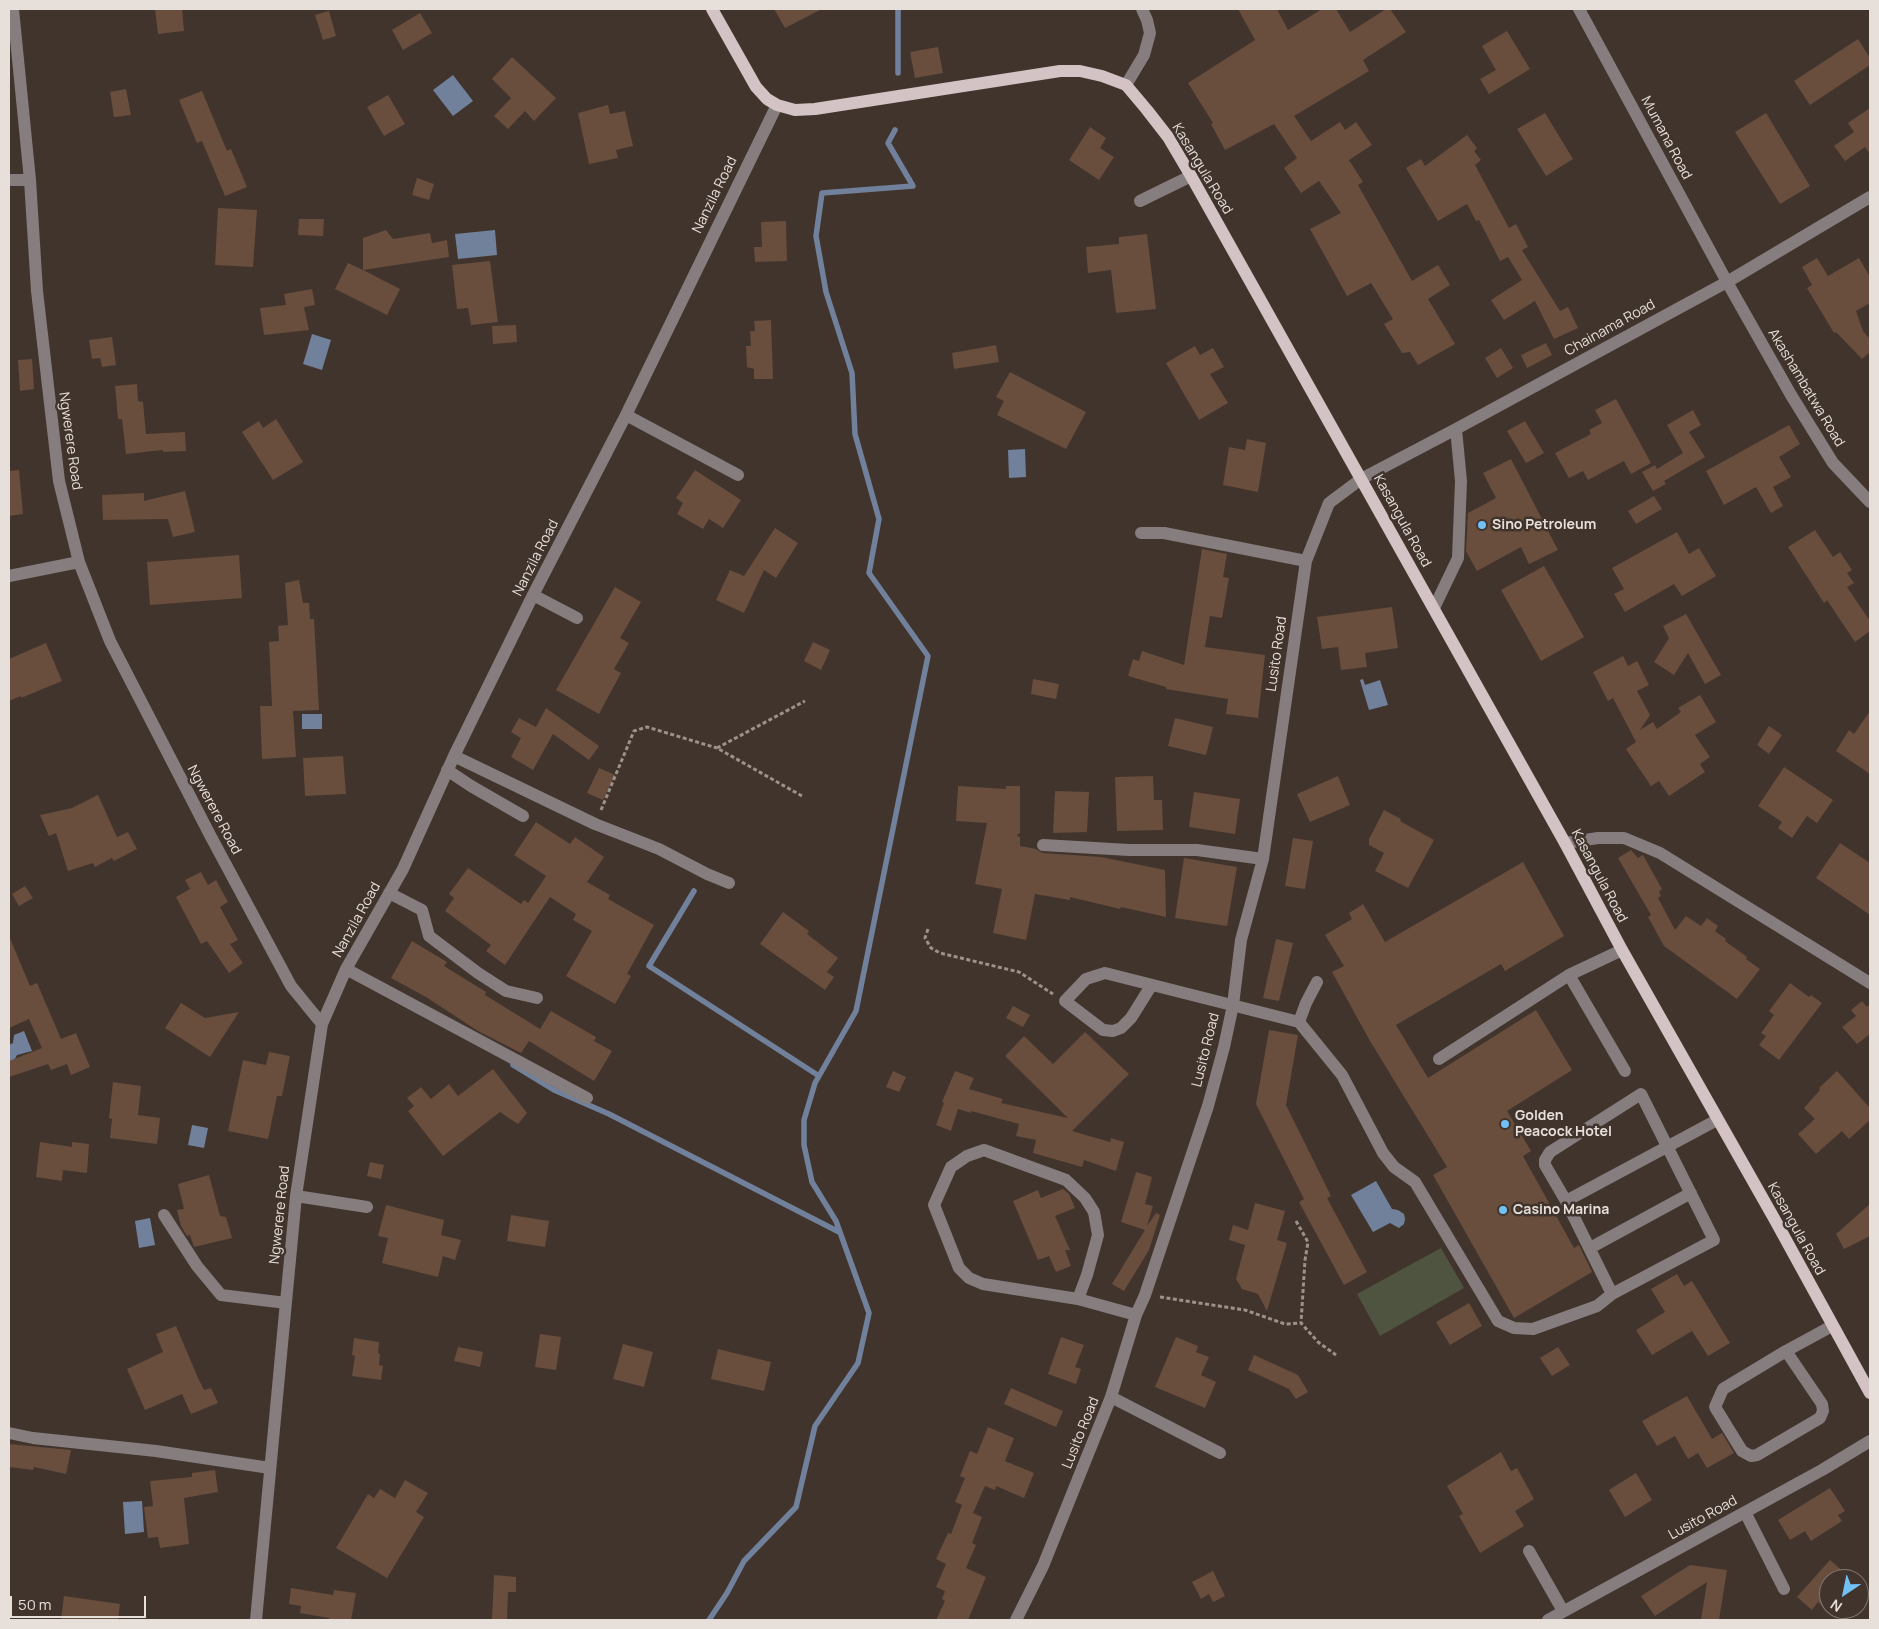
<!DOCTYPE html>
<style>
body{margin:0}
#map{position:relative;width:1879px;height:1629px;overflow:hidden;background:#41342d;font-family:Manrope,sans-serif}
canvas{display:block}
.frame{position:absolute;inset:0;border:10px solid #e7dfda;pointer-events:none}
.north{position:absolute;left:1819px;top:1569px;width:50px;height:50px;box-sizing:border-box;background:#41342d;border:1px solid #837872;border-radius:50%;rotate:214deg;font-size:14px;font-weight:700;line-height:20px;text-align:center;color:#e7dfda}
.north::after{content:'';display:block;margin:auto;width:18px;height:22px;background:#72c1f5;clip-path:polygon(50% 0,100% 100%,50% 72%,0 100%)}
.scale{position:absolute;left:10px;top:1596px;width:136px;height:22px;box-sizing:border-box;border:2px solid #e7dfda;border-top:0;padding-left:6px;font-size:15px;line-height:18px;white-space:nowrap;color:#e7dfda;-webkit-text-stroke:4px #41342d;paint-order:stroke}
</style>
<div id="map">
<canvas width="1879" height="1629"></canvas>
<div class="frame"></div>
<div class="north">N</div>
<div class="scale">50 m</div>
</div>
<script>
const ctx = document.querySelector('canvas').getContext('2d');
ctx.lineJoin = 'round';
function fill(path, color) { ctx.fillStyle = color; ctx.fill(path, 'evenodd'); }
const toPath = rows => new Path2D(rows.map(r => 'M' + r).join(''));
function stroke(path, color, width, dash) { ctx.strokeStyle = color; ctx.lineWidth = width; ctx.lineCap = dash ? 'butt' : 'round'; ctx.setLineDash(dash || []); ctx.stroke(path); }
function drawText(font, color, halo, rows, align = 'center') {
  ctx.font = font + ' Manrope,sans-serif'; ctx.lineWidth = 5; ctx.setLineDash([]); ctx.textBaseline = 'middle'; ctx.strokeStyle = halo; ctx.fillStyle = color; for (const [text, x, y, turn = 0] of rows) {
    ctx.save(); ctx.translate(x, y); ctx.rotate((+turn || 0) * Math.PI / 180); ctx.textAlign = isNaN(turn) ? turn : align; if (halo) ctx.strokeText(text, 0, 0); ctx.fillText(text, 0, 0); ctx.restore();
  }
}
fill(toPath([
 [1441,1248,1464,1288,1380,1336,1357,1294]
]), '#4f5440');
fill(toPath([
 [453,75,473,101,453,116,433,90],
 [495,230,497,255,458,259,455,234],
 [312,334,331,340,322,370,303,364],
 [1025,449,1026,477,1009,478,1008,450],
 [1363,679,1365,685,1380,680,1388,705,1369,710,1360,680],
 [302,714,322,714,322,729,302,729],
 [24,1031,32,1051,17,1055,11,1066,9,1066,9,1045,13,1043,14,1035],
 [192,1125,208,1128,204,1148,188,1145],
 [1376,1181,1392,1209,1398,1210,1404,1214,1405,1219,1404,1224,1399,1228,1390,1223,1373,1232,1351,1195],
 [150,1218,155,1245,139,1248,135,1221],
 [142,1501,144,1532,125,1534,123,1502]
]), '#71819c');
stroke(toPath([
 [898,73,898,9],
 [694,891,649,966,819,1076],
 [513,1065,554,1090,609,1114,839,1232],
 [709,1620,727,1593,744,1561,796,1507,815,1426,858,1363,869,1313,836,1221,812,1182,804,1145,804,1120,815,1083,856,1011,928,656,869,573,879,519,855,434,852,373,826,292,816,236,822,193,913,186,888,143,895,130]
]), '#71819c', 5.5);
fill(toPath([
 [155,9,182,9,184,31,158,34],
 [774,9,822,9,785,28],
 [1238,9,1277,9,1288,30,1322,9,1336,9,1350,32,1386,9,1390,9,1406,32,1363,60,1369,71,1294,116,1311,141,1340,122,1345,130,1356,122,1372,145,1349,160,1363,182,1358,185,1412,281,1438,265,1450,285,1428,299,1455,344,1418,365,1410,352,1402,353,1384,324,1393,319,1371,283,1347,296,1310,229,1341,213,1319,181,1301,193,1284,168,1297,158,1274,124,1225,150,1211,124,1213,123,1188,83,1255,40],
 [329,11,336,36,323,40,315,15],
 [420,13,432,33,403,50,392,30],
 [1507,31,1530,69,1489,94,1480,79,1496,70,1482,46],
 [1858,39,1870,58,1870,65,1810,105,1794,81],
 [938,47,943,73,915,78,910,52],
 [512,57,556,98,534,121,525,111,508,129,494,116,511,98,492,79],
 [126,89,131,115,114,117,110,92],
 [202,91,227,151,231,149,247,187,225,196,202,141,197,143,179,100],
 [388,95,405,124,384,136,367,107],
 [608,105,610,114,625,111,633,146,616,150,618,158,589,164,578,113],
 [1870,108,1870,154,1865,147,1845,161,1834,146,1854,132,1848,123],
 [1545,113,1573,159,1546,176,1517,129],
 [1766,113,1810,186,1780,204,1735,132],
 [1090,127,1106,138,1100,148,1114,157,1099,180,1069,160],
 [1467,135,1477,148,1474,151,1481,160,1475,165,1509,228,1516,224,1528,247,1522,250,1560,311,1568,307,1578,328,1554,339,1535,301,1504,320,1491,300,1522,280,1508,257,1500,261,1479,220,1476,221,1467,204,1438,221,1406,168,1421,159,1425,166],
 [417,178,434,184,429,200,412,195],
 [218,208,257,210,253,267,215,265],
 [299,219,324,219,323,236,298,235],
 [786,221,787,261,755,262,754,247,762,247,761,222],
 [386,230,393,239,430,233,432,243,447,240,449,257,363,270,400,289,387,315,335,289,348,263,363,270,363,238],
 [1147,234,1156,309,1116,313,1111,270,1088,273,1086,247,1119,244,1119,237],
 [1817,258,1828,276,1859,258,1870,277,1870,303,1856,311,1863,331,1870,339,1870,352,1862,359,1836,332,1834,333,1807,288,1812,285,1802,267],
 [490,261,498,322,471,325,468,308,457,309,452,265],
 [312,289,315,305,304,307,309,330,264,335,260,308,286,305,284,294],
 [771,320,773,379,754,379,754,369,747,367,746,346,751,346,750,331,755,331,754,321],
 [516,325,517,342,493,344,492,326],
 [112,337,116,365,102,367,100,358,92,359,89,340],
 [1546,343,1552,355,1527,368,1521,355],
 [996,345,999,362,954,369,952,353],
 [1195,346,1200,355,1213,348,1224,367,1210,374,1228,403,1199,420,1166,363],
 [1501,348,1513,368,1497,378,1485,358],
 [32,359,34,389,20,391,18,360],
 [1010,372,1086,412,1066,449,997,415,1004,401,996,397],
 [137,384,138,401,143,402,146,434,185,432,186,451,163,452,163,450,126,454,122,419,118,419,115,386],
 [1616,399,1651,463,1631,474,1624,461,1588,480,1583,471,1569,478,1555,453,1591,434,1589,430,1602,423,1595,410],
 [1693,410,1701,425,1689,432,1705,457,1664,481,1666,484,1653,491,1642,472,1655,465,1657,469,1683,453,1667,425],
 [276,419,303,462,273,480,242,432,259,421,263,428],
 [1525,421,1544,453,1526,463,1507,431],
 [1789,425,1800,444,1779,457,1791,477,1773,487,1783,506,1771,513,1756,487,1724,505,1706,471],
 [1247,439,1266,443,1258,492,1223,485,1229,447,1245,450],
 [1511,459,1558,550,1529,564,1521,547,1477,571,1466,551,1468,513,1496,498,1483,473],
 [19,470,23,514,9,516,9,471],
 [695,470,741,500,723,528,709,519,703,529,677,514,683,503,676,498],
 [185,491,195,532,173,537,168,519,103,520,102,495,144,493,144,501],
 [1654,496,1662,509,1636,524,1628,511],
 [775,528,798,543,776,578,764,570,744,613,716,600,730,570,744,576],
 [1815,530,1833,557,1840,552,1852,570,1847,573,1854,583,1847,587,1870,621,1870,631,1855,642,1827,600,1824,603,1788,547],
 [1677,532,1689,554,1699,548,1716,576,1682,596,1674,584,1625,612,1614,594,1624,589,1612,568],
 [1202,549,1227,554,1223,577,1229,578,1222,618,1210,616,1205,647,1265,655,1258,718,1226,714,1228,699,1166,689,1166,687,1128,676,1133,659,1139,661,1142,651,1184,665],
 [239,555,242,598,150,605,147,562],
 [1544,566,1584,637,1541,661,1501,590],
 [299,580,303,603,309,603,310,619,314,619,319,710,293,711,296,757,262,759,260,706,272,706,269,642,279,641,278,626,288,625,285,583],
 [615,587,641,602,620,638,629,643,614,669,621,673,599,714,556,690],
 [1392,607,1398,648,1365,653,1367,667,1341,670,1338,647,1322,649,1317,617],
 [1686,614,1721,675,1705,684,1688,653,1674,675,1654,662,1669,638,1663,626],
 [813,642,830,650,821,670,804,661],
 [46,643,62,681,21,698,21,696,9,701,9,659],
 [1623,656,1628,666,1637,661,1649,685,1637,691,1650,715,1640,730,1653,722,1657,729,1681,712,1678,708,1700,695,1716,722,1695,735,1710,757,1700,764,1705,772,1669,796,1659,781,1651,786,1626,749,1636,742,1613,698,1608,701,1593,672],
 [1033,679,1059,684,1056,699,1031,694],
 [546,708,599,746,589,760,553,734,533,770,511,757,521,738,511,732,519,718,536,727],
 [1870,711,1870,774,1836,751,1849,730,1854,734],
 [1175,718,1213,727,1206,755,1168,746],
 [1769,726,1782,735,1769,754,1757,745],
 [343,756,346,794,305,796,303,758],
 [1784,767,1833,800,1817,823,1807,816,1792,838,1778,828,1782,822,1758,806],
 [599,768,615,775,603,800,587,793],
 [1153,776,1154,800,1162,800,1163,830,1117,831,1115,777],
 [1338,776,1350,805,1310,822,1297,794],
 [958,786,1006,789,1006,786,1020,786,1020,833,1018,834,1017,836,1020,837,1020,846,1036,849,1043,853,1101,857,1165,870,1166,917,1121,907,1120,909,1070,897,1070,900,1035,894,1026,940,993,933,1002,889,975,884,987,823,956,821],
 [1055,791,1089,792,1087,832,1053,833],
 [1194,792,1240,799,1235,834,1189,827],
 [98,795,117,837,128,832,137,849,114,861,112,858,95,867,93,863,68,871,56,833,49,836,40,815,72,808],
 [1384,810,1401,819,1400,821,1434,840,1408,888,1375,871,1384,853,1369,845,1369,839],
 [536,822,570,844,575,837,604,857,587,882,610,895,608,899,654,925,627,974,631,976,615,1004,566,976,592,931,573,920,576,914,550,897,505,965,486,951,491,945,445,911,454,898,449,894,468,868,521,904,524,900,528,903,546,876,514,855],
 [1293,838,1313,841,1305,889,1285,886],
 [1840,843,1870,863,1870,915,1816,878],
 [1631,850,1638,858,1643,855,1662,889,1659,892,1661,896,1658,898,1675,930,1686,916,1701,926,1707,918,1718,926,1715,931,1726,939,1725,941,1747,957,1746,959,1760,969,1737,999,1664,946,1648,917,1651,915,1618,858],
 [1184,858,1237,867,1227,926,1175,918],
 [1523,862,1564,936,1505,971,1501,964,1396,1025,1428,1078,1536,1010,1572,1070,1507,1111,1531,1151,1523,1156,1574,1248,1579,1245,1592,1272,1514,1318,1433,1175,1447,1167,1370,1041,1332,972,1344,966,1325,935,1352,919,1349,913,1363,904,1385,942],
 [201,872,208,885,216,880,228,902,220,907,238,940,230,944,243,963,229,973,207,941,201,944,176,897,190,889,185,880],
 [25,886,33,898,19,906,12,894],
 [783,912,809,931,807,934,838,958,827,972,834,977,825,990,760,944],
 [9,936,30,986,37,983,61,1039,76,1033,90,1067,71,1075,67,1064,51,1070,48,1064,9,1077,9,1061,42,1048,29,1019,9,1028],
 [1276,939,1293,943,1279,1001,1263,998],
 [412,941,447,962,444,966,486,992,485,995,540,1029,551,1011,596,1037,594,1041,612,1051,594,1081,529,1041,521,1053,478,1031,426,997,391,978],
 [1790,983,1809,997,1811,995,1822,1003,1779,1060,1759,1045,1766,1036,1761,1033,1774,1015,1769,1011],
 [1862,1001,1867,1007,1870,1004,1870,1034,1857,1044,1842,1027,1856,1016,1851,1010],
 [181,1003,205,1018,239,1012,210,1057,165,1028],
 [1013,1006,1030,1015,1023,1027,1006,1018],
 [1269,1030,1298,1035,1286,1105,1331,1196,1327,1198,1367,1272,1344,1285,1299,1202,1304,1199,1256,1104],
 [1085,1032,1129,1074,1072,1131,1110,1142,1111,1138,1124,1142,1116,1171,1084,1160,1082,1167,1033,1153,1036,1140,1016,1136,1019,1124,971,1111,971,1113,958,1109,951,1131,936,1125,944,1103,942,1102,955,1071,974,1078,969,1089,1003,1099,1001,1103,1068,1118,1005,1056,1024,1036,1053,1064],
 [269,1052,290,1056,282,1096,277,1096,268,1139,228,1131,243,1060,266,1065],
 [493,1069,527,1113,518,1124,500,1112,443,1156,408,1111,414,1106,407,1098,421,1087,431,1099,449,1084,458,1096],
 [893,1071,906,1077,899,1092,886,1087],
 [1837,1071,1870,1108,1870,1120,1849,1139,1842,1131,1816,1154,1798,1134,1815,1119,1804,1108,1820,1090,1819,1088],
 [113,1082,141,1086,138,1115,160,1118,157,1144,110,1138,112,1119,109,1118],
 [40,1142,72,1147,72,1142,89,1144,87,1173,63,1170,62,1181,36,1177],
 [370,1162,384,1165,381,1179,367,1176],
 [1136,1172,1152,1177,1145,1204,1153,1206,1147,1226,1156,1213,1160,1215,1149,1250,1124,1291,1112,1284,1145,1230,1121,1222],
 [209,1175,220,1216,226,1217,232,1238,194,1247,190,1235,187,1236,181,1226,177,1210,184,1209,178,1184],
 [1063,1189,1069,1194,1075,1208,1055,1216,1070,1250,1065,1250,1071,1266,1056,1272,1049,1256,1038,1260,1013,1201,1038,1190,1041,1198],
 [1255,1203,1285,1211,1277,1240,1287,1243,1267,1311,1258,1294,1242,1289,1236,1279,1245,1245,1229,1240,1233,1225,1248,1230],
 [1870,1204,1870,1236,1844,1249,1836,1234],
 [386,1205,444,1220,441,1235,461,1240,455,1260,443,1256,438,1277,382,1263,388,1238,378,1236],
 [511,1215,549,1221,545,1247,507,1241],
 [1677,1274,1684,1286,1692,1281,1730,1343,1708,1356,1692,1331,1652,1355,1636,1330,1665,1312,1651,1289],
 [1469,1303,1482,1326,1450,1345,1436,1322],
 [176,1326,198,1378,204,1390,211,1388,218,1403,191,1414,182,1394,145,1410,127,1369,163,1352,156,1334],
 [540,1334,561,1337,556,1370,535,1367],
 [1061,1337,1084,1345,1075,1367,1081,1369,1076,1384,1048,1374],
 [1176,1337,1198,1346,1196,1352,1209,1357,1201,1375,1216,1382,1205,1408,1155,1387],
 [354,1338,379,1342,378,1353,380,1354,379,1365,383,1366,381,1380,352,1376,355,1356,352,1355],
 [623,1344,653,1352,644,1387,613,1379],
 [458,1347,483,1352,480,1367,454,1361],
 [1558,1347,1570,1365,1552,1376,1540,1358],
 [718,1349,771,1362,764,1391,711,1379],
 [1254,1355,1298,1375,1308,1392,1296,1399,1289,1389,1248,1370],
 [1011,1388,1063,1411,1056,1427,1004,1404],
 [1687,1396,1712,1439,1722,1433,1734,1453,1707,1468,1698,1453,1688,1459,1675,1436,1657,1446,1642,1421],
 [988,1427,1014,1438,1005,1461,1034,1473,1024,1498,996,1486,995,1490,985,1486,973,1513,982,1517,972,1543,976,1545,966,1568,986,1577,968,1620,936,1620,945,1601,942,1599,945,1591,936,1587,946,1564,936,1559,948,1533,951,1534,962,1505,955,1502,965,1478,960,1476,970,1451,977,1454],
 [9,1444,71,1450,66,1474,34,1467,33,1470,9,1467],
 [1501,1452,1511,1471,1517,1468,1534,1499,1515,1511,1524,1526,1480,1553,1459,1516,1463,1514,1447,1486],
 [215,1470,218,1492,184,1498,189,1544,160,1548,158,1537,148,1538,144,1507,153,1506,150,1481,192,1477,192,1473],
 [1636,1473,1652,1500,1625,1517,1609,1490],
 [405,1480,428,1493,416,1512,424,1517,387,1578,336,1548,368,1494,374,1498,380,1489,395,1498],
 [1830,1488,1845,1511,1838,1515,1842,1521,1811,1541,1805,1531,1790,1540,1778,1520],
 [1830,1560,1852,1579,1829,1579,1829,1612,1818,1602,1812,1610,1797,1597],
 [1690,1565,1727,1570,1719,1620,1701,1620,1707,1582,1655,1616,1641,1596],
 [1213,1571,1225,1596,1213,1602,1209,1594,1201,1599,1192,1582],
 [494,1575,516,1577,516,1592,508,1592,507,1620,492,1620],
 [291,1588,333,1595,334,1590,356,1593,351,1620,329,1620,329,1618,300,1613,301,1606,289,1604],
 [64,1596,120,1604,118,1620,61,1620]
]), '#694d3d');
stroke(toPath([
 [802,796,717,748,805,701],
 [601,810,634,731,647,727,717,748],
 [928,929,925,938,931,948,940,953,1019,972,1053,994],
 [1296,1221,1308,1242,1305,1260,1301,1323,1318,1342,1336,1355],
 [1160,1297,1245,1310,1285,1324,1301,1323]
]), '#9c928c', 3, [4, 2.5]);
stroke(toPath([
 [13,9,30,180,37,291,59,481,79,562,110,641,210,835,291,986,322,1024,296,1196,256,1620],
 [1579,9,1727,282,1791,395,1833,463,1870,502],
 [1126,85,1144,55,1150,33,1147,20,1142,9],
 [9,180,30,180],
 [1140,201,1191,176],
 [626,415,738,475],
 [1141,533,1164,533,1306,561],
 [9,576,79,562],
 [533,595,577,618],
 [1434,608,1458,558,1461,481,1456,429],
 [454,756,595,824,659,849,707,874,729,883],
 [447,770,471,786,523,816],
 [1565,843,1598,838,1624,838,1660,853,1870,983],
 [1043,845,1129,850,1197,850,1263,859],
 [389,893,422,910,429,936,478,973,506,991,537,998],
 [346,969,587,1098],
 [1569,975,1625,1071],
 [1151,986,1131,1018,1121,1028,1113,1031,1103,1030,1065,1001,1086,979,1105,973,1299,1022,1342,1075,1383,1153,1394,1167,1415,1182,1498,1321,1514,1328,1533,1329,1597,1306,1612,1294,1566,1201,1545,1165,1545,1160,1550,1152,1641,1094,1714,1240,1612,1294],
 [1299,1022,1306,1003,1317,982],
 [322,1024,346,969,403,869,454,756,533,595,626,415,777,105],
 [1439,1059,1569,975,1622,950],
 [296,1196,367,1207],
 [1566,1201,1717,1120],
 [164,1215,197,1266,221,1295,286,1303],
 [1590,1248,1691,1193],
 [1078,1299,1087,1275,1098,1235,1094,1212,1085,1198,1066,1180,984,1150,967,1156,951,1167,934,1205,959,1268,969,1278,983,1284,1078,1299,1136,1315],
 [1786,1351,1822,1404,1823,1411,1820,1418,1757,1455,1751,1456,1742,1451,1715,1407,1723,1389,1786,1351,1832,1326],
 [1111,1397,1220,1453],
 [9,1433,33,1438,156,1451,270,1468],
 [1745,1512,1784,1589],
 [1529,1551,1563,1611],
 [1016,1620,1043,1566,1111,1397,1136,1315,1145,1295,1208,1106,1224,1047,1233,1005,1241,940,1263,859,1306,561,1329,503,1361,479,1456,429,1727,282,1870,197],
 [1548,1620,1822,1470,1870,1441]
]), '#867d7e', 12);
stroke(toPath([
 [712,9,756,87,767,99,777,105,795,110,815,109,1060,71,1080,71,1102,76,1126,85,1147,110,1168,137,1191,176,1565,843,1622,950,1775,1220,1870,1393]
]), '#d4c3c4', 12);
for (const [x, y, r, color] of [
 [1482,525,5,"#72c1f5"],
 [1505,1124,5,"#72c1f5"],
 [1503,1210,5,"#72c1f5"]
]) { const dot = new Path2D(); dot.arc(x, y, r, 0, 2 * Math.PI); ctx.fillStyle = color; ctx.fill(dot); stroke(dot, '#41342d', 2); }
drawText('14px', '#e7dfda', '#41342d', [
 ["Mumana Road",1666,138,62],
 ["Kasangula Road",1202,169,59],
 ["Nanzila Road",715,195,-64],
 ["Chainama Road",1610,328,-29],
 ["Akashambatwa Road",1806,388,59],
 ["Ngwerere Road",70,441,82],
 ["Kasangula Road",1402,521,61],
 ["Nanzila Road",536,558,-63],
 ["Lusito Road",1277,654,-82],
 ["Ngwerere Road",214,810,62],
 ["Kasangula Road",1599,876,62],
 ["Nanzila Road",357,920,-61],
 ["Lusito Road",1206,1050,-76],
 ["Ngwerere Road",280,1215,-84],
 ["Kasangula Road",1796,1229,61],
 ["Lusito Road",1081,1433,-68],
 ["Lusito Road",1703,1518,-29]
]);
drawText('bold 14px', '#e7dfda', '#41342d', [
 ["Sino Petroleum",1492,525],
 ["Golden",1515,1116],
 ["Peacock Hotel",1515,1132],
 ["Casino Marina",1513,1210]
], 'left');
</script>
